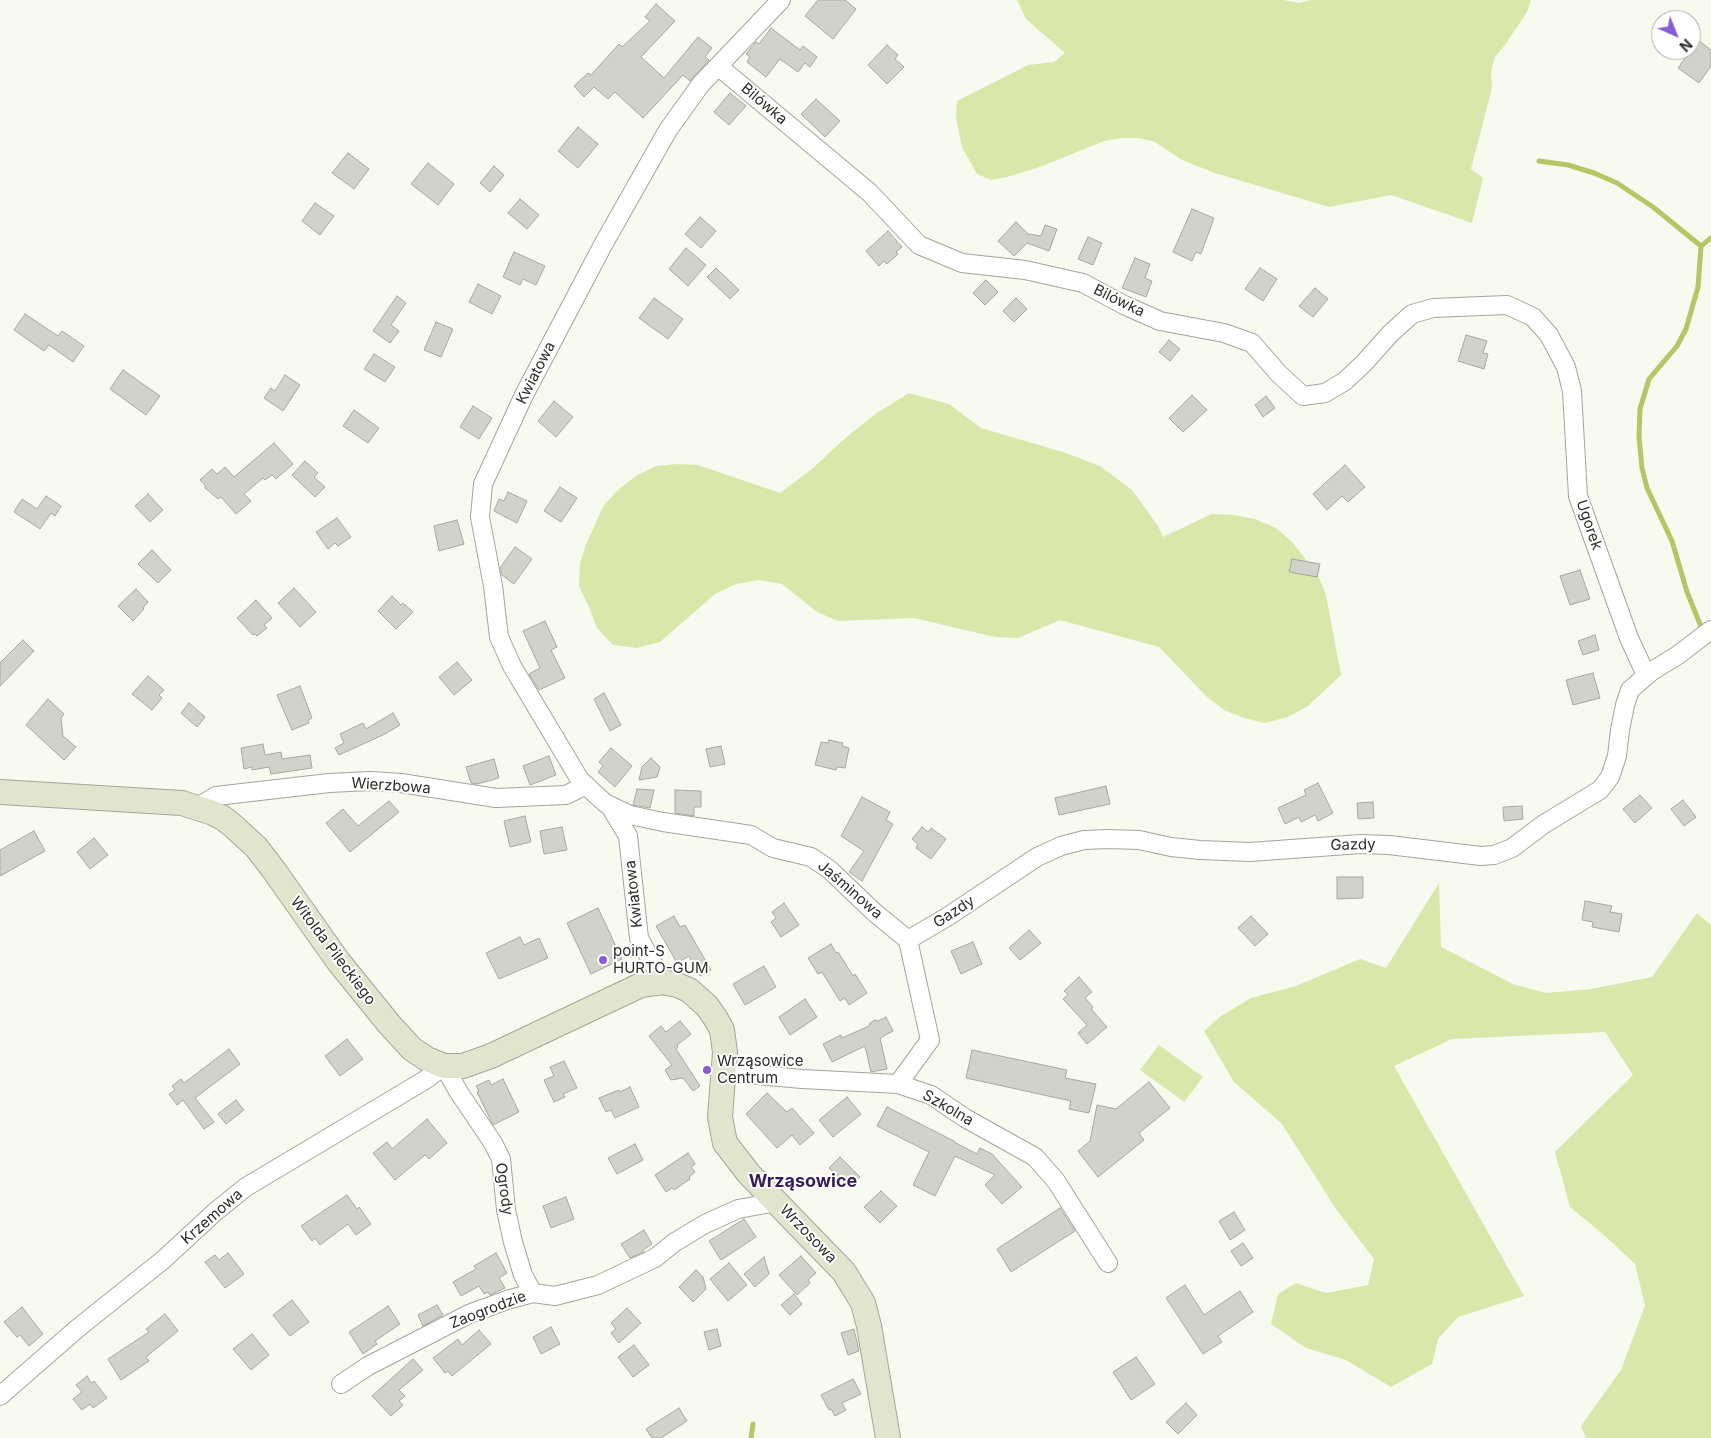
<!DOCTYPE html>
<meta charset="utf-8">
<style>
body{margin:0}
#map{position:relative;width:1711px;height:1438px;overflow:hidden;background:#f7faef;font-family:Inter,sans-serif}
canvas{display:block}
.north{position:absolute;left:1651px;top:10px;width:50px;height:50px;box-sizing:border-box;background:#fff;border:1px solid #ababa9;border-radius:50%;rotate:136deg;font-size:14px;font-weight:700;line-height:20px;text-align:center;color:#2c2d29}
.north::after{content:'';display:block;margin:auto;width:18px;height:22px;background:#895cd5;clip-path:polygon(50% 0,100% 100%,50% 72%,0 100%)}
</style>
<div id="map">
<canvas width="1711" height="1438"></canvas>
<div class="north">N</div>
</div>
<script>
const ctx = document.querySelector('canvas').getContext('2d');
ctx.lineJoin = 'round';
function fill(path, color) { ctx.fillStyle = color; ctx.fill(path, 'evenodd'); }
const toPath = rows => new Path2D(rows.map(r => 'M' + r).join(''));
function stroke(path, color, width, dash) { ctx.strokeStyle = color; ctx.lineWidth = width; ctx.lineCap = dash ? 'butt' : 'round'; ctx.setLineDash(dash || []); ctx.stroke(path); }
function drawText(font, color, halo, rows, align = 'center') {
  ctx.font = font + ' Inter,sans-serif'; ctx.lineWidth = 4; ctx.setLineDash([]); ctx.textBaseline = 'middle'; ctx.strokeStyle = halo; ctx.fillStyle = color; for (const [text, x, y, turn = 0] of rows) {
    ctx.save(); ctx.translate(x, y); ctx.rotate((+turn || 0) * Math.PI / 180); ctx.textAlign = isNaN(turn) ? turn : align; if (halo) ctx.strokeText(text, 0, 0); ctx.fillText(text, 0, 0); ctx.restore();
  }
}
fill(toPath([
 [1017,0,1284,0,1299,3,1311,0,1531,0,1527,12,1505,45,1495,57,1491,72,1492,88,1471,169,1483,178,1472,223,1391,195,1329,207,1215,173,1182,160,1155,142,1139,138,1122,138,1104,141,1040,167,1007,177,991,180,977,174,962,147,956,117,957,101,1028,65,1054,62,1065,53,1026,19],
 [909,393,949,404,981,428,1063,452,1100,466,1132,490,1158,526,1163,537,1212,514,1234,515,1255,519,1276,528,1292,542,1318,575,1326,595,1341,675,1308,706,1288,717,1265,723,1244,718,1224,710,1206,696,1159,647,1060,620,1018,638,995,637,914,618,838,621,817,612,782,584,759,580,736,584,715,594,660,642,637,648,613,645,597,628,589,607,579,586,580,564,586,544,604,505,619,489,636,476,656,466,677,464,698,465,780,493,812,469,843,440,874,415],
 [1439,883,1441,947,1513,984,1546,993,1591,989,1652,977,1697,913,1711,925,1711,1438,1586,1438,1581,1426,1621,1370,1645,1306,1635,1264,1605,1236,1570,1207,1555,1152,1633,1075,1605,1032,1452,1039,1394,1066,1524,1296,1458,1317,1438,1339,1432,1364,1391,1387,1346,1360,1306,1348,1271,1324,1278,1294,1296,1283,1326,1293,1368,1285,1374,1259,1336,1209,1282,1124,1234,1082,1204,1031,1221,1016,1251,998,1296,986,1360,959,1386,968],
 [1159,1045,1203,1077,1184,1102,1140,1070]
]), '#dae7ab');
stroke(toPath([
 [1539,161,1568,165,1594,173,1617,183,1653,207,1701,246],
 [1702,629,1687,592,1672,541,1647,488,1642,468,1639,437,1640,409,1649,379,1677,346,1686,329,1698,287,1701,246,1711,238],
 [751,1438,753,1424]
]), '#b4c665', 5);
const building = toPath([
 [818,0,845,0,856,9,833,39,805,16,818,0],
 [656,4,675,21,641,57,664,78,698,37,712,48,705,57,709,60,690,81,683,75,643,118,615,92,608,99,594,87,584,97,574,86,588,73,591,75,619,44,622,47,650,21,645,17,656,4],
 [771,28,800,50,803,46,817,57,810,67,805,63,798,72,780,59,766,77,747,62,750,57,746,54,756,42,759,44,771,28],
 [1698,40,1711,50,1711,66,1699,83,1678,68,1698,40],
 [887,45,898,55,895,59,904,67,887,84,868,65,887,45],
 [730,93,746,106,729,125,714,112,730,93],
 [816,99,840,121,825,137,801,114,816,99],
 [578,127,598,144,578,168,558,151,578,127],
 [348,153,369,169,354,189,332,173,348,153],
 [428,163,454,184,438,205,411,184,428,163],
 [494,166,504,175,490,192,480,183,494,166],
 [520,199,539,215,527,229,508,213,520,199],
 [315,203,334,216,320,235,302,221,315,203],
 [1192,209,1214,218,1201,254,1196,252,1192,261,1173,252,1192,209],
 [700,217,716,231,701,248,685,234,700,217],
 [1016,222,1028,234,1041,236,1045,225,1057,229,1049,251,1027,243,1014,256,998,241,1016,222],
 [888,231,902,247,896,252,898,254,887,264,884,261,879,266,866,251,888,231],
 [1088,237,1102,243,1093,265,1078,259,1088,237],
 [686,248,706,265,688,286,669,269,686,248],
 [514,252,545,266,536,285,523,279,520,285,503,277,514,252],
 [1135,258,1150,264,1145,278,1152,281,1146,297,1122,288,1135,258],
 [716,268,739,290,730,299,707,277,716,268],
 [1260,268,1277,279,1263,301,1245,289,1260,268],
 [986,280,998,292,985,305,973,293,986,280],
 [478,284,501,296,492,314,469,302,478,284],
 [1315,288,1328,299,1313,317,1299,306,1315,288],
 [397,296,406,303,391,325,399,331,390,343,373,331,397,296],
 [654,298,683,319,668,339,639,318,654,298],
 [1016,298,1027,309,1014,322,1003,311,1016,298],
 [25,314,58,336,62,331,84,346,73,362,49,345,44,351,14,330,25,314],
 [436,322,453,329,441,357,424,350,436,322],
 [1466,335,1487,341,1483,353,1488,354,1484,369,1458,361,1466,335],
 [1169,340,1180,349,1170,361,1159,352,1169,340],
 [374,354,395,367,385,382,364,369,374,354],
 [123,370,160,396,146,415,110,389,123,370],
 [285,375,300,385,283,411,264,398,271,388,275,391,285,375],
 [1192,395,1207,410,1183,432,1169,418,1192,395],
 [1266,396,1275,408,1263,417,1255,405,1266,396],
 [554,401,573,417,556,437,538,421,554,401],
 [473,406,492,418,479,439,460,427,473,406],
 [354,410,379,428,368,443,343,426,354,410],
 [274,443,293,464,276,479,272,475,265,480,263,478,244,494,251,501,236,514,221,497,218,499,205,488,205,485,200,480,212,469,217,474,225,467,234,477,274,443],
 [305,461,318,473,314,477,325,487,315,497,292,475,305,461],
 [1345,465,1365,487,1348,502,1342,496,1327,510,1313,494,1345,465],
 [560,487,577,498,561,522,544,511,560,487],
 [508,492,527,501,517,523,494,511,499,499,504,501,508,492],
 [148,494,163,510,150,522,135,506,148,494],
 [46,496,61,506,55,516,51,513,40,529,14,512,22,499,37,509,46,496],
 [337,518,351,537,338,546,335,543,328,549,316,532,337,518],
 [457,520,464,544,439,551,434,526,457,520],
 [515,547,532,559,514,584,502,575,500,568,515,547],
 [152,550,171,570,158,583,138,564,152,550],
 [1292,559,1320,564,1317,577,1289,572,1292,559],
 [1580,570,1590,599,1570,605,1560,576,1580,570],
 [294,588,316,612,300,627,278,603,294,588],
 [136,589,148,602,143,608,144,609,133,621,118,606,136,589],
 [392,596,401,605,403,603,413,612,396,629,378,611,392,596],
 [256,600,272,618,264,625,267,628,257,636,255,634,253,635,237,618,256,600],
 [545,621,557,647,551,650,565,678,539,690,529,674,540,668,523,631,545,621],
 [1595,635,1599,650,1583,655,1578,641,1595,635],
 [23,640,34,651,0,686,0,663,23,640],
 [457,662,472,680,454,695,439,677,457,662],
 [1593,673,1600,698,1573,705,1566,680,1593,673],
 [148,676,164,690,159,695,162,698,152,710,132,694,148,676],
 [300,686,312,718,308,720,309,723,292,730,277,695,300,686],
 [604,693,621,725,610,731,594,699,604,693],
 [48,699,64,714,61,718,63,736,76,747,64,760,26,725,48,699],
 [189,703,205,717,197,727,181,713,189,703],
 [393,713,400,725,385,734,339,755,335,748,344,743,340,734,363,723,366,729,393,713],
 [829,740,843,743,842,746,849,748,845,768,837,767,836,770,815,765,821,742,828,743,829,740],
 [263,744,265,755,281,752,282,759,310,755,312,768,271,774,269,767,252,770,252,767,244,769,241,748,263,744],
 [721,746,725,764,710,767,706,749,721,746],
 [611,748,632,766,615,787,598,772,603,766,599,762,611,748],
 [549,756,556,775,530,785,523,766,549,756],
 [651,758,660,767,657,777,639,780,642,767,651,758],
 [494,759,499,778,477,784,471,783,466,767,494,759],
 [1318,783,1333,813,1318,821,1315,815,1301,822,1299,817,1285,824,1278,808,1306,795,1304,790,1318,783],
 [1106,786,1110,804,1059,815,1055,798,1106,786],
 [637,789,654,790,650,808,633,805,637,789],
 [675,790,701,791,701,807,694,807,694,816,675,813,675,790],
 [1640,795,1652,808,1635,823,1623,809,1640,795],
 [862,797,890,812,886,820,893,824,862,881,849,872,864,851,841,836,862,797],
 [1683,800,1696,817,1684,826,1671,809,1683,800],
 [389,801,399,812,350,852,326,823,343,809,358,826,389,801],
 [1373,802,1374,818,1358,819,1357,803,1373,802],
 [1522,806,1523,819,1504,821,1503,807,1522,806],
 [525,816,531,842,510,847,504,821,525,816],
 [562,827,567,850,544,854,540,831,562,827],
 [922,827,928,832,931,828,946,839,931,859,916,848,918,844,912,839,922,827],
 [34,831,45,851,0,876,0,850,34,831],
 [94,838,108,855,90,869,77,852,94,838],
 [1337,877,1363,877,1363,898,1337,899,1337,877],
 [1585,901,1612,906,1610,912,1622,914,1619,932,1592,927,1593,922,1582,920,1585,901],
 [784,903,799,925,781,937,771,922,776,918,772,912,784,903],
 [598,908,622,959,591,974,567,923,598,908],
 [674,916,680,927,685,925,711,970,700,976,689,956,677,963,656,926,674,916],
 [1251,916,1268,934,1255,946,1238,928,1251,916],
 [1029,930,1041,943,1020,960,1009,948,1029,930],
 [520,937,524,945,539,938,548,958,499,979,486,953,520,937],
 [973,942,982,964,961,974,951,951,973,942],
 [831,944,836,953,838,952,853,976,855,974,867,993,849,1005,845,998,840,1001,822,972,818,974,808,958,831,944],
 [764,966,776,987,745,1005,733,984,764,966],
 [1079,977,1092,992,1085,998,1093,1007,1091,1009,1107,1027,1087,1044,1078,1033,1087,1025,1063,999,1068,995,1064,991,1079,977],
 [805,999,817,1017,790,1035,779,1017,805,999],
 [886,1017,893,1031,880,1038,887,1069,871,1072,865,1046,832,1062,823,1044,841,1035,842,1038,869,1026,870,1023,875,1020,878,1021,886,1017],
 [680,1021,691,1034,677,1045,678,1047,676,1049,700,1086,693,1091,683,1078,671,1080,665,1070,672,1065,649,1036,661,1026,666,1032,680,1021],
 [347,1039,363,1059,340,1076,325,1056,347,1039],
 [229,1049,240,1064,195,1098,214,1122,204,1129,183,1100,177,1105,169,1094,175,1090,172,1086,181,1079,184,1083,229,1049],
 [972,1050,1067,1070,1065,1078,1096,1084,1089,1113,1069,1109,1071,1101,966,1078,972,1050],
 [564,1061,577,1088,563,1094,565,1097,554,1102,544,1080,554,1076,550,1067,564,1061],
 [503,1079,519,1112,493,1125,477,1092,479,1091,476,1086,489,1080,491,1085,503,1079],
 [1149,1082,1170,1108,1139,1133,1144,1140,1098,1177,1078,1151,1090,1141,1097,1105,1116,1109,1149,1082],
 [630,1087,639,1107,615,1118,611,1110,606,1112,599,1098,619,1090,620,1092,630,1087],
 [767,1093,787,1112,792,1108,814,1133,800,1145,792,1135,777,1148,746,1114,767,1093],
 [847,1097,861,1114,833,1137,819,1120,847,1097],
 [236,1100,244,1110,226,1124,218,1114,236,1100],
 [887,1107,954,1141,954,1142,977,1154,980,1148,992,1154,1022,1187,1002,1204,985,1185,995,1175,955,1156,935,1196,913,1185,929,1152,877,1126,887,1107],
 [427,1119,447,1143,429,1159,425,1155,395,1180,373,1153,387,1142,392,1149,427,1119],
 [635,1144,643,1160,617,1174,608,1158,635,1144],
 [688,1153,695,1164,691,1167,695,1172,689,1177,690,1179,674,1190,672,1188,666,1192,655,1175,688,1153],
 [840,1157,860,1177,849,1187,829,1168,840,1157],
 [881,1191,897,1206,880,1223,864,1207,881,1191],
 [347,1195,357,1209,359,1207,371,1224,356,1235,348,1224,320,1245,315,1238,312,1241,301,1226,347,1195],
 [566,1197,574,1219,551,1228,543,1206,566,1197],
 [1060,1208,1075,1231,1011,1272,997,1249,1060,1208],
 [1234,1212,1245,1230,1230,1240,1219,1221,1234,1212],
 [744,1219,756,1237,721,1260,709,1241,744,1219],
 [644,1230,652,1244,643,1250,644,1252,630,1258,621,1244,644,1230],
 [1243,1243,1253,1258,1241,1266,1231,1251,1243,1243],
 [228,1253,244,1274,225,1288,205,1262,215,1255,219,1260,228,1253],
 [496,1253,507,1273,499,1278,505,1288,490,1295,488,1292,484,1294,479,1286,461,1296,453,1282,476,1269,474,1266,496,1253],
 [801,1256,816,1273,808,1280,810,1283,797,1295,779,1275,801,1256],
 [764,1257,769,1274,755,1287,744,1274,764,1257],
 [729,1263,747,1285,728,1301,710,1279,729,1263],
 [696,1270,703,1277,706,1289,693,1302,679,1287,696,1270],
 [1185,1285,1204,1315,1240,1291,1253,1312,1218,1336,1222,1342,1203,1354,1166,1298,1185,1285],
 [794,1294,802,1304,790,1315,781,1305,794,1294],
 [292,1300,309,1322,290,1336,273,1315,292,1300],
 [437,1305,443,1315,423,1326,418,1315,437,1305],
 [388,1306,400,1324,375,1341,377,1344,363,1354,349,1332,388,1306],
 [22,1307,43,1334,29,1346,20,1335,17,1337,4,1322,22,1307],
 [627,1308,641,1323,619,1343,611,1333,616,1329,611,1323,627,1308],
 [165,1314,178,1331,146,1357,149,1361,121,1380,108,1359,149,1332,146,1329,165,1314],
 [551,1327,560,1344,541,1354,533,1337,551,1327],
 [717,1329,721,1346,709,1350,704,1332,717,1329],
 [854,1329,859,1351,848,1355,841,1333,854,1329],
 [479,1330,491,1344,452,1376,448,1371,445,1373,433,1358,458,1339,462,1345,479,1330],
 [252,1334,269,1355,251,1370,233,1349,252,1334],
 [634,1345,649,1365,633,1377,618,1357,634,1345],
 [1136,1357,1155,1384,1131,1400,1113,1372,1136,1357],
 [413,1359,423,1370,399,1390,405,1396,399,1401,403,1405,391,1416,372,1396,413,1359],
 [87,1376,91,1383,94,1381,107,1398,93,1408,90,1404,82,1410,73,1399,82,1392,76,1385,87,1376],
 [853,1379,861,1394,842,1403,846,1410,835,1416,831,1409,829,1410,821,1395,853,1379],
 [1186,1403,1197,1415,1178,1434,1166,1422,1186,1403],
 [679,1408,687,1421,661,1438,652,1438,646,1429,679,1408]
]);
fill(building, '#d0d3c9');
stroke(building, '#a6a99f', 1);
const street = toPath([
 [781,0,701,84,668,130,604,243,524,395,483,484,480,517,493,586,499,637,512,666,580,780,605,803,630,815,663,822,751,835,773,848,811,857,830,870,874,912,908,940,930,1040,898,1084],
 [718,66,870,193,919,245,962,263,1025,270,1083,283,1124,305,1160,321,1224,333,1252,343,1279,374,1303,396,1325,393,1345,381,1364,363,1390,334,1412,314,1433,308,1507,305,1533,317,1549,335,1566,367,1572,391,1578,496,1629,638,1646,675],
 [610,806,628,836,639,938,663,982],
 [198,807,216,796,329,783,371,781,401,783,496,798,566,795,586,785],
 [908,940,947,917,1037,857,1061,846,1084,840,1107,839,1139,840,1171,847,1200,850,1250,852,1361,844,1389,845,1481,856,1494,855,1512,848,1544,824,1600,790,1610,777,1617,756,1620,730,1625,705,1630,690,1652,671,1678,655,1711,630],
 [724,1072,802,1079,898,1084,931,1095,965,1118,1035,1157,1056,1181,1108,1263],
 [341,1384,368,1366,469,1314,507,1300,533,1293,555,1296,598,1285,655,1258,675,1242,705,1224,738,1209,777,1202],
 [0,1396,78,1328,163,1260,215,1212,246,1187,425,1080,444,1066,458,1091,493,1143,501,1159,506,1210,513,1242,523,1275,533,1293]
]);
const secondary = toPath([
 [0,792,182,803,213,813,223,818,232,825,256,847,273,869,338,961,389,1024,412,1049,427,1059,444,1066,463,1066,491,1056,641,985,663,982,677,985,689,990,707,1006,716,1019,722,1030,725,1052,720,1117,725,1143,749,1174,844,1272,863,1303,869,1326,888,1438]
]);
stroke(street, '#a3a69c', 20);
stroke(secondary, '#a3a69c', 26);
stroke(street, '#fff', 18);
stroke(secondary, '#e1e5cd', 24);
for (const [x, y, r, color] of [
 [603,960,5,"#895cd5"],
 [707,1070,5,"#895cd5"]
]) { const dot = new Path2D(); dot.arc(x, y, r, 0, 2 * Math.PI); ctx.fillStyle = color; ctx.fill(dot); stroke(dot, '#fff', 2); }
drawText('15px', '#2c2d29', '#fff', [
 ["Bilówka",764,104,40],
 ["Bilówka",1119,301,26],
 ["Kwiatowa",536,373,-63],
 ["Ugorek",1589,525,71],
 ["Wierzbowa",391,786,4],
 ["Gazdy",1353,845,-1],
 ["Jaśminowa",850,890,41],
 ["Kwiatowa",634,894,-96],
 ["Gazdy",954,912,-33],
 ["Witolda Pileckiego",333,951,53],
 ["Szkolna",948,1108,30],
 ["Ogrody",504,1189,82],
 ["Krzemowa",212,1217,-41],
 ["Wrzosowa",808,1234,46],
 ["Zaogrodzie",488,1310,-21]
]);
drawText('15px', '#2c2d29', '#fff', [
 ["point-S",613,951],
 ["HURTO-GUM",613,968],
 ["Wrząsowice",717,1061],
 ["Centrum",717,1078]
], 'left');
drawText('bold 18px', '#351e58', '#fff', [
 ["Wrząsowice",803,1182]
]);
</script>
